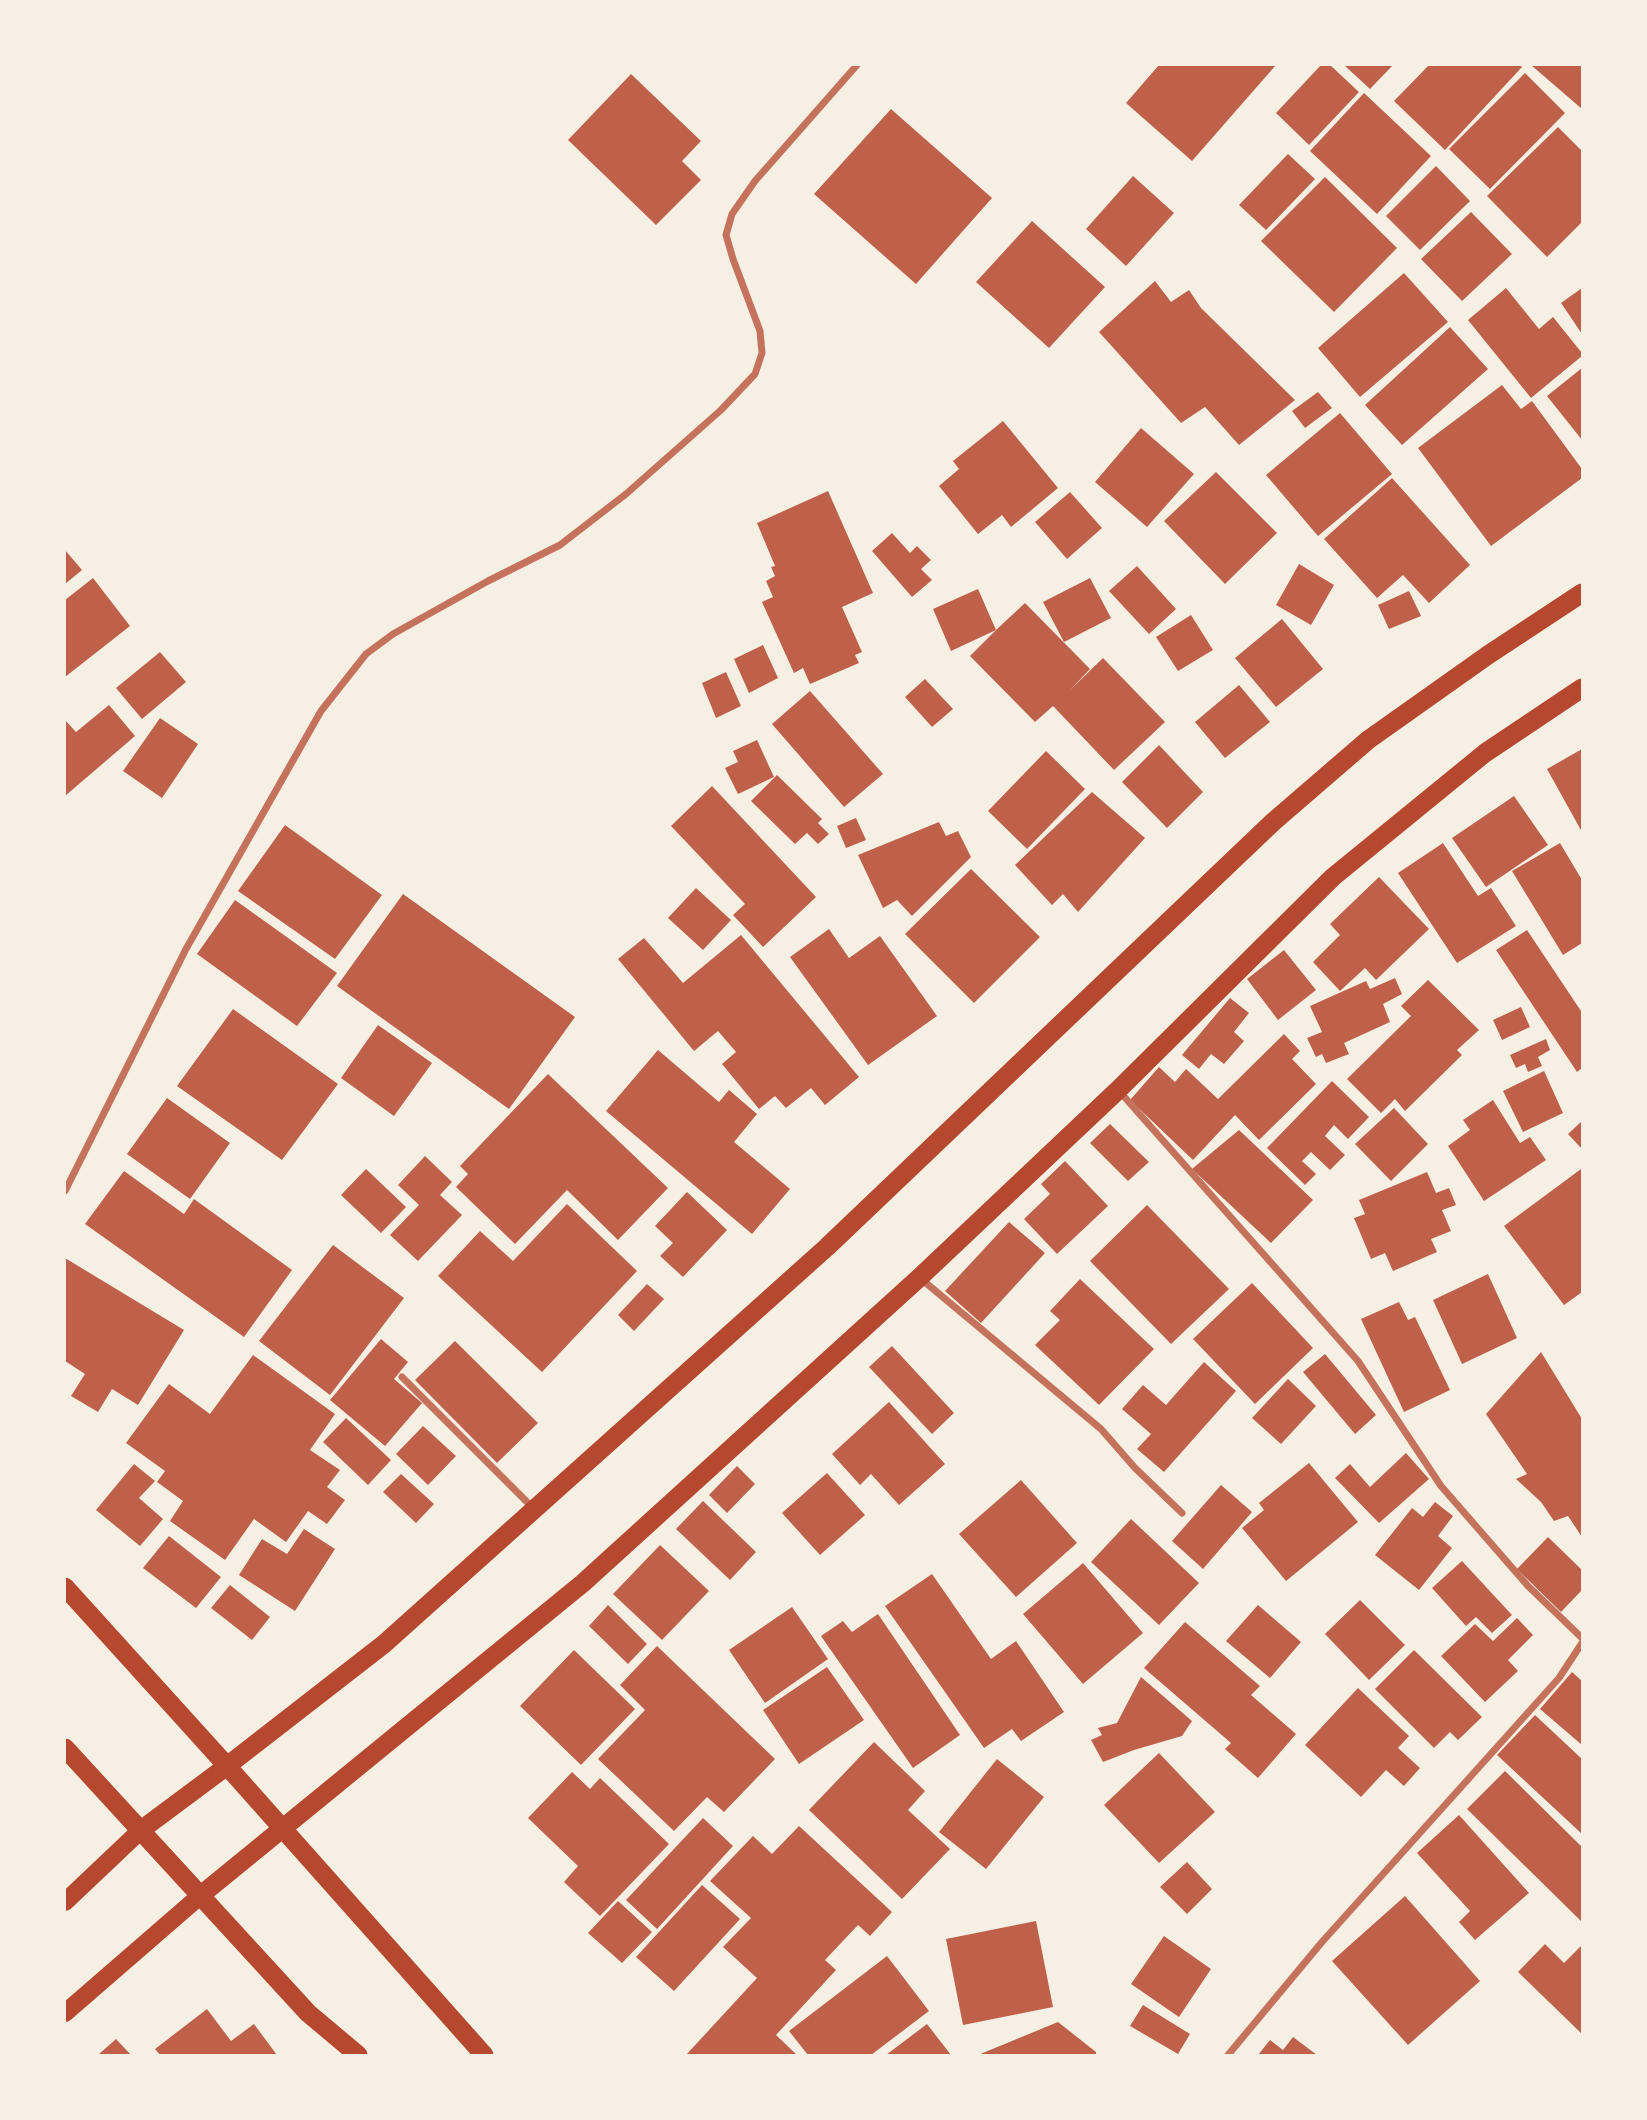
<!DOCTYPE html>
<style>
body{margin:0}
#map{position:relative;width:1647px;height:2120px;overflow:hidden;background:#f6efe4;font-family:"Open Sans",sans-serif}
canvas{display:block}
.frame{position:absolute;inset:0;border:66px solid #f6efe4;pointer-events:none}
</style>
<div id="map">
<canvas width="1647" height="2120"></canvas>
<div class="frame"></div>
</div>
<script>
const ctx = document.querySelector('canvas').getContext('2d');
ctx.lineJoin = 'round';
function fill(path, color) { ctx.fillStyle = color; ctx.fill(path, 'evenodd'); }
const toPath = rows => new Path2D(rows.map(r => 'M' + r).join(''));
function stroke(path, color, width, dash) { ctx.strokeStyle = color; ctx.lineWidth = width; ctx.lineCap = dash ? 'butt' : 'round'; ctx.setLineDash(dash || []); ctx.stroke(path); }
fill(toPath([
 [1159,65,1276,65,1192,161,1126,103],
 [1321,65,1330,65,1359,92,1309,145,1276,113],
 [1344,65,1393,65,1370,89],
 [1429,65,1520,65,1522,67,1445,150,1394,101],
 [1531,65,1582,65,1582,109],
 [1525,73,1565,113,1490,189,1449,149],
 [631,74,701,141,682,161,701,180,656,225,568,140],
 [1364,93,1431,156,1377,214,1310,151],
 [891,109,992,198,916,284,814,194],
 [1558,127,1582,151,1582,222,1547,257,1487,196],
 [1288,154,1315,179,1266,230,1239,205],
 [1436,166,1470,201,1420,250,1386,216],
 [1133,176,1174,213,1126,266,1086,229],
 [1325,177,1397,248,1334,312,1261,241],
 [1471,212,1512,254,1462,301,1421,259],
 [1032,221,1105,287,1049,348,976,282],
 [1404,273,1448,322,1360,397,1318,348],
 [1155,281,1171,302,1189,290,1201,308,1295,400,1239,445,1205,407,1181,423,1099,332],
 [1506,288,1539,329,1553,317,1582,353,1582,356,1531,398,1468,320],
 [1582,288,1582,334,1561,303],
 [1450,327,1488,369,1402,445,1365,405],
 [1582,368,1582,440,1547,396],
 [1502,385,1521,409,1532,401,1582,469,1582,478,1491,546,1418,448],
 [1318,392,1332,408,1305,428,1292,411],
 [1340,413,1392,474,1318,536,1266,475],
 [1003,421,1058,488,1011,527,1002,515,978,534,939,486,959,469,953,461],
 [1141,428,1194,474,1147,527,1095,482],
 [1216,472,1277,533,1225,584,1164,521],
 [1392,478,1470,565,1429,603,1403,575,1377,598,1324,539],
 [828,491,873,593,842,607,862,652,855,655,859,663,810,684,803,668,794,673,762,602,773,597,766,581,775,576,771,567,775,566,757,523],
 [1070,492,1102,528,1067,559,1035,522],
 [892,533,910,553,917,546,931,560,921,569,932,580,912,597,872,551],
 [65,550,82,570,65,584],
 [1299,564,1334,585,1311,625,1276,605],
 [1137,566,1176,609,1149,634,1109,591],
 [93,578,130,626,65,677,65,600],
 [1090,578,1111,618,1064,642,1043,602],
 [978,589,996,630,1025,603,1090,669,1070,690,1103,658,1165,722,1114,770,1053,706,1035,722,970,656,996,630,951,651,933,609],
 [1409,591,1421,616,1389,629,1378,605],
 [1191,615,1213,650,1178,671,1156,637],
 [1282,619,1323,669,1276,707,1235,658],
 [763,645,778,678,749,693,734,659],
 [160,652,186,682,142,719,116,688],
 [726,672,741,706,716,718,702,683],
 [925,679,953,709,932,727,905,697],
 [1239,685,1270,722,1225,758,1195,722],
 [810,691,883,774,844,807,772,724],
 [109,705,135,736,65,796,65,720,76,732],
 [160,718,198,744,162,798,123,771],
 [757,740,774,777,738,794,725,768,738,762,733,751],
 [1159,745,1203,792,1167,828,1122,782],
 [1582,749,1582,832,1547,769],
 [1046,751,1085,789,1027,849,988,811],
 [777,775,822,819,818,823,829,834,818,844,807,833,795,844,751,801],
 [712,786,816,897,763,947,733,915,745,904,671,826],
 [1092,792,1145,838,1078,912,1063,894,1052,905,1015,865],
 [1514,796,1548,845,1486,887,1452,838],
 [856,818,866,840,846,848,837,826],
 [939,822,946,836,958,831,971,857,912,916,897,900,883,908,858,855],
 [285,825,382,895,335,959,238,891],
 [1443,843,1478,896,1491,888,1516,926,1457,963,1398,873],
 [1560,843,1582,880,1582,943,1563,955,1512,871],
 [971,869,1040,937,974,1003,905,934],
 [1379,877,1429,929,1376,980,1365,968,1340,991,1313,962,1340,935,1330,924],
 [696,888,731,920,703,950,668,918],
 [403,894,575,1017,509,1109,337,986],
 [235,900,337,973,297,1026,197,954],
 [829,929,849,958,880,936,937,1016,868,1065,790,957],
 [1527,930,1581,1011,1582,1010,1582,1068,1577,1072,1496,950],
 [741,935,859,1077,825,1105,811,1088,786,1108,775,1096,759,1109,722,1064,736,1052,718,1031,694,1051,618,959,644,938,683,983],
 [1284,950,1316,990,1278,1020,1247,979],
 [1395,978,1402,994,1383,1004,1390,1022,1344,1043,1349,1054,1326,1063,1322,1054,1316,1057,1307,1038,1322,1032,1310,1006,1366,981,1370,989],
 [1428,980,1479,1030,1457,1050,1462,1055,1405,1111,1395,1099,1381,1113,1347,1079,1411,1016,1401,1006],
 [1230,998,1249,1013,1234,1032,1244,1041,1224,1064,1211,1054,1199,1069,1182,1055],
 [1521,1007,1530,1027,1502,1040,1493,1020],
 [233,1009,338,1084,282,1160,177,1086],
 [378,1025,432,1063,394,1116,341,1078],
 [1284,1034,1300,1051,1292,1059,1316,1084,1259,1140,1235,1115,1193,1160,1130,1100,1159,1067,1175,1082,1186,1069,1218,1099],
 [1546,1039,1550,1050,1538,1057,1542,1066,1528,1072,1525,1064,1516,1068,1510,1055],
 [658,1050,719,1102,729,1090,757,1114,734,1142,790,1189,752,1234,606,1111],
 [1544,1071,1563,1113,1523,1132,1503,1091],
 [548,1074,668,1188,618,1240,567,1190,515,1244,456,1187,468,1174,460,1166],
 [1332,1081,1369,1117,1348,1139,1334,1125,1325,1136,1345,1155,1330,1170,1311,1152,1302,1161,1316,1174,1305,1185,1267,1148],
 [167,1098,230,1143,190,1199,127,1154],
 [1493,1100,1520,1143,1530,1137,1546,1160,1484,1201,1448,1146,1470,1130,1463,1120],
 [1394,1108,1428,1144,1391,1181,1355,1144],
 [1582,1121,1582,1149,1568,1134],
 [1110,1124,1149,1162,1128,1181,1090,1143],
 [1239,1130,1313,1200,1271,1243,1192,1169],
 [425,1156,452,1182,440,1195,462,1215,418,1261,390,1235,419,1205,398,1185],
 [1065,1161,1108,1206,1057,1254,1024,1219,1050,1194,1041,1184],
 [366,1169,406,1207,381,1233,341,1195],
 [1581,1169,1582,1292,1564,1305,1504,1226],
 [124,1171,184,1214,194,1199,292,1270,244,1337,85,1224],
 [1427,1172,1436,1193,1449,1188,1456,1205,1442,1210,1451,1231,1431,1239,1437,1252,1393,1271,1385,1253,1371,1259,1354,1218,1365,1214,1359,1200],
 [687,1192,727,1230,683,1277,660,1256,673,1243,655,1226],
 [567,1204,637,1271,542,1372,438,1276,480,1231,513,1261],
 [1147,1205,1229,1289,1171,1344,1090,1261],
 [1009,1222,1045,1253,981,1323,945,1291],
 [333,1245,404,1298,330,1395,259,1341],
 [65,1258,184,1330,138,1405,112,1389,98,1412,71,1396,85,1374,65,1361],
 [1488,1274,1517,1338,1462,1364,1433,1300],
 [1080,1279,1154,1349,1099,1405,1035,1345,1060,1320,1050,1311],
 [1252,1283,1313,1348,1255,1404,1193,1339],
 [647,1284,664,1299,634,1331,618,1315],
 [1399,1302,1408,1320,1415,1317,1450,1390,1404,1412,1361,1319],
 [381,1339,408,1362,394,1379,422,1403,385,1446,330,1400],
 [455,1341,538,1423,497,1463,415,1380],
 [892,1346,954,1413,932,1434,869,1367],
 [1541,1352,1582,1419,1582,1537,1568,1516,1554,1521,1541,1502,1516,1479,1527,1474,1486,1414],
 [1325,1354,1376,1415,1355,1434,1303,1372],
 [253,1355,335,1414,310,1450,340,1470,327,1487,345,1500,327,1524,308,1511,286,1542,254,1519,225,1560,170,1521,183,1501,157,1482,165,1471,126,1443,169,1384,210,1414],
 [1204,1362,1236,1391,1164,1472,1137,1449,1151,1434,1122,1409,1143,1385,1166,1405],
 [1288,1379,1316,1406,1281,1444,1252,1418],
 [889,1402,945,1464,899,1505,871,1474,860,1485,832,1454],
 [346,1418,391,1460,368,1485,323,1442],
 [423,1426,456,1456,428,1485,396,1454],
 [1406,1453,1429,1479,1379,1523,1335,1478,1350,1464,1370,1487],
 [1309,1463,1358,1522,1286,1581,1242,1528,1264,1510,1259,1503],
 [134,1464,155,1481,139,1498,163,1519,140,1546,96,1510],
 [737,1466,755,1484,727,1513,709,1495],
 [827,1473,865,1515,820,1555,782,1513],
 [401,1474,434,1504,416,1523,383,1492],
 [1021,1480,1077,1543,1016,1597,959,1534],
 [1221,1485,1252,1512,1203,1569,1172,1541],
 [703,1501,756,1552,730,1580,676,1529],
 [1435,1502,1453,1516,1438,1536,1452,1548,1419,1590,1375,1555,1412,1508,1423,1517],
 [1131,1519,1199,1583,1159,1625,1091,1562],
 [304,1529,335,1549,295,1611,239,1575,262,1539,287,1554],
 [169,1536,221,1577,196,1608,143,1568],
 [1548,1537,1582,1570,1582,1590,1561,1612,1517,1569],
 [660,1545,709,1591,662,1640,613,1594],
 [1462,1561,1512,1615,1492,1633,1476,1617,1466,1626,1432,1588],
 [1083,1563,1143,1633,1083,1684,1023,1614],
 [932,1574,991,1659,1016,1641,1064,1712,1021,1741,1012,1729,984,1748,885,1606],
 [230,1585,270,1617,252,1640,211,1608],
 [1360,1600,1405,1645,1369,1680,1325,1634],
 [608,1605,647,1644,628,1664,589,1626],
 [1258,1605,1301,1642,1270,1678,1226,1641],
 [792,1607,828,1659,765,1703,729,1650],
 [878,1614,960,1735,913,1768,821,1636,843,1621,852,1632],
 [1517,1618,1533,1635,1508,1660,1518,1671,1485,1702,1441,1656,1475,1624,1493,1641],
 [1185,1622,1260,1686,1251,1695,1296,1734,1258,1778,1225,1749,1231,1743,1144,1668],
 [657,1646,775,1759,724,1812,707,1797,674,1831,598,1759,645,1710,620,1685],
 [574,1650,635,1709,581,1765,520,1706],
 [1414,1650,1482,1717,1458,1740,1450,1732,1434,1748,1375,1689],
 [827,1667,864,1720,799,1764,763,1710],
 [1572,1672,1582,1681,1582,1745,1540,1709],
 [1141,1677,1192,1721,1182,1736,1134,1750,1103,1762,1091,1740,1102,1735,1098,1728,1117,1723],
 [1358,1688,1409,1736,1398,1748,1420,1768,1404,1786,1386,1770,1361,1797,1305,1745],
 [1535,1715,1582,1759,1582,1834,1497,1755],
 [874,1742,925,1791,908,1810,950,1849,902,1899,809,1810],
 [1159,1753,1215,1812,1159,1863,1104,1805],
 [997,1759,1044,1797,986,1869,939,1832],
 [1505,1771,1582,1847,1582,1922,1467,1809],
 [572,1772,590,1789,600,1778,669,1844,600,1916,564,1882,578,1866,528,1818],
 [1459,1815,1529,1893,1475,1940,1459,1922,1470,1911,1417,1853],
 [703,1818,733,1846,657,1929,626,1900],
 [799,1826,892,1912,870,1936,858,1925,825,1960,836,1970,776,2035,797,2055,686,2055,757,1978,723,1947,751,1918,710,1881,753,1836,772,1854],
 [1187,1862,1212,1889,1187,1914,1160,1887],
 [702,1885,740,1919,674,1991,636,1957],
 [1405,1896,1480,1981,1408,2045,1332,1961],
 [618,1901,652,1932,622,1963,588,1933],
 [1036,1921,1053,2007,963,2025,946,1939],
 [1164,1936,1211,1969,1179,2017,1131,1984],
 [1545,1944,1564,1963,1582,1945,1582,2034,1518,1972],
 [887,1956,929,2011,871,2055,808,2055,789,2031],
 [1143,2005,1190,2034,1178,2054,1130,2026],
 [207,2009,231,2041,254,2024,277,2055,160,2055,155,2049],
 [1058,2022,1096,2052,1096,2055,978,2055],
 [927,2024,951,2055,886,2055],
 [1293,2037,1317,2055,1258,2055,1270,2040,1283,2050],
 [116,2039,131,2055,98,2055]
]), '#bf614a');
stroke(toPath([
 [1120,1092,1358,1361,1441,1486,1528,1586,1582,1638],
 [65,1191,186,949,321,711,366,654,393,634,488,581,560,545,626,494,721,410,755,374,762,353,760,331,733,259,726,235,732,214,755,181,857,65],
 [920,1278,1101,1429,1135,1468,1182,1513],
 [402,1377,534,1509],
 [1228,2055,1322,1942,1559,1678,1582,1643]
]), '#c5725c', 7);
stroke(toPath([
 [65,1902,141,1830],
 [65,2013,201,1895]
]), '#b5482f', 18);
stroke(toPath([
 [65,1587,227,1766,484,2055],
 [65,1748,308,2013,358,2055],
 [141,1830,227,1766,384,1644,827,1247,1273,822,1368,740,1488,655,1582,593],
 [201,1895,583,1583,920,1277,1118,1090,1333,877,1485,753,1582,688]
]), '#b5482f', 19);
</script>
